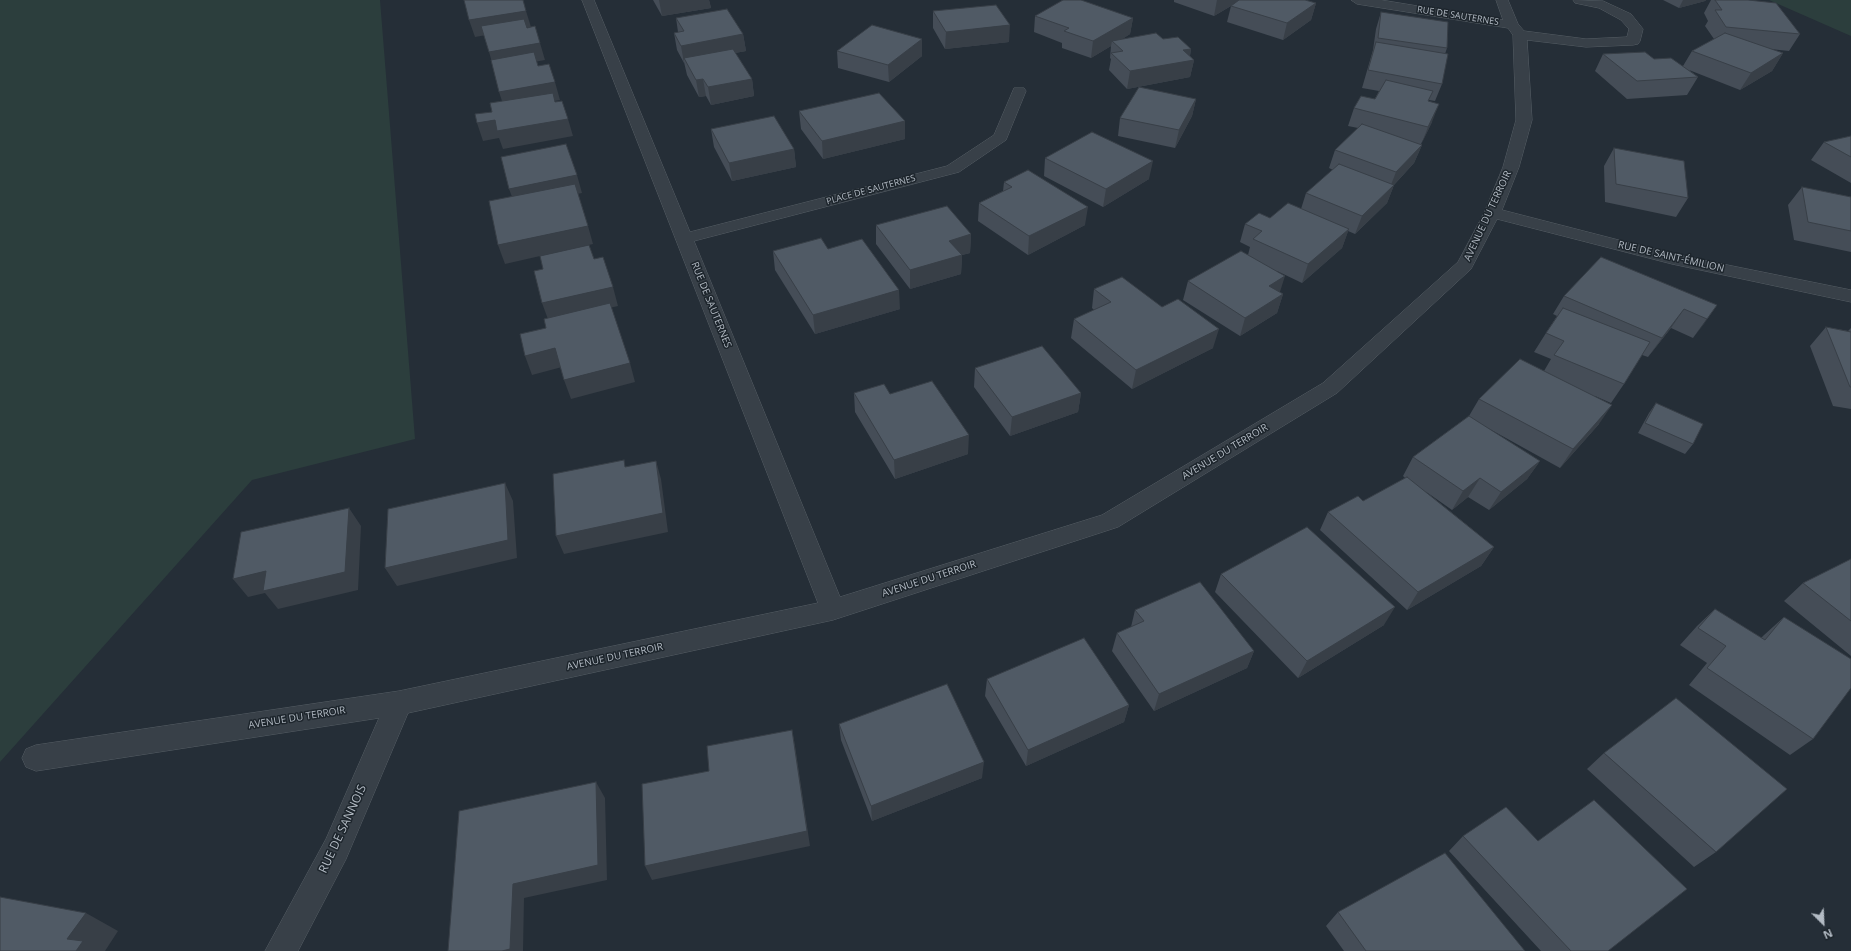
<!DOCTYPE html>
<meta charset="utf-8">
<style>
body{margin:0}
#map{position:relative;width:1851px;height:951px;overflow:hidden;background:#252e37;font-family:"Open Sans",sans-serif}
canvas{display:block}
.north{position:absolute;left:1803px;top:903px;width:40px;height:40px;-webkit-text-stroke:3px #1d252c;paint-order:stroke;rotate:156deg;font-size:11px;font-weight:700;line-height:16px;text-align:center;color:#b3bbc4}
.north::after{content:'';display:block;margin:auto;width:14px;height:18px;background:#b3bbc4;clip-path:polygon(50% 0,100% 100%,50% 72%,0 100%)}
</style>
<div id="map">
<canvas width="1851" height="951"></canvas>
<div class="north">N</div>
</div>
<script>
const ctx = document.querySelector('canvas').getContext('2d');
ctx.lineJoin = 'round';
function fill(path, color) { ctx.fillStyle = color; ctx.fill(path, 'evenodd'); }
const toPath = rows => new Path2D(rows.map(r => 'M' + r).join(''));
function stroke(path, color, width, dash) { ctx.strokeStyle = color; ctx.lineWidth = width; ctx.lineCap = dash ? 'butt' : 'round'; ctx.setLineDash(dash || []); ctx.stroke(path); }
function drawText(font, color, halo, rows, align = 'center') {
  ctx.font = font + ' "Open Sans",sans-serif'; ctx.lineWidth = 3; ctx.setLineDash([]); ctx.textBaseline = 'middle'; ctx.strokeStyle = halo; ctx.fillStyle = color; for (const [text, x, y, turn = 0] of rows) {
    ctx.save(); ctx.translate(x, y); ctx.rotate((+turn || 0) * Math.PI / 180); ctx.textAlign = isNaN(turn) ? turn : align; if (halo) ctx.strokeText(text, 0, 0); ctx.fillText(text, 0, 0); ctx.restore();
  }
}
fill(toPath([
 [0,0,380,0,415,439,252,480,0,762],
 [1769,0,1851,0,1851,36]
]), '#2c3e3d');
const minor = toPath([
 [582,0,594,0,690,232,947,166,994,135,1014,88,1024,88,1026,91,1006,140,959,172,694,241,840,597,1102,515,1323,383,1458,262,1484,213,1503,167,1516,120,1513,35,1508,28,1357,4,1351,0,1381,0,1503,20,1496,0,1508,0,1518,24,1524,31,1586,39,1627,37,1629,29,1621,20,1599,8,1575,3,1573,0,1603,1,1631,14,1643,29,1640,41,1638,44,1633,45,1586,47,1527,40,1532,120,1519,167,1502,210,1673,254,1851,290,1851,302,1672,264,1497,219,1471,269,1337,393,1118,527,833,620,408,713,346,859,298,951,265,951,326,839,379,718,36,771,26,767,22,758,26,749,36,745,399,691,818,603,582,0]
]);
stroke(minor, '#565e65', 1);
fill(minor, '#384048');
fill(toPath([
 [653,0,709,0,711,8,662,16],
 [1174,0,1305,0,1316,3,1311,20,1283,40,1227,22,1231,6,1214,16,1174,2],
 [1663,0,1706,0,1705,1,1679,8],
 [1711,0,1748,0,1800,34,1789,51,1770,49,1783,53,1772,71,1740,90,1689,70,1698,77,1687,95,1627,99,1595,71,1603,54,1654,59,1683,66,1692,51,1714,39,1705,26,1708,21,1704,13],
 [933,11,1009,42,945,49,933,28],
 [1381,12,1447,48,1445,54,1442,84,1435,101,1429,100,1429,101,1432,122,1421,144,1422,145,1414,163,1394,185,1387,203,1355,234,1348,231,1342,248,1302,283,1277,271,1280,292,1283,294,1277,313,1240,336,1183,300,1188,281,1248,255,1250,247,1240,242,1245,224,1270,218,1301,209,1306,193,1333,170,1329,168,1335,150,1358,128,1348,126,1354,108,1375,99,1379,91,1362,88,1373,50,1376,29],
 [1035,16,1133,18,1130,34,1122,39,1163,39,1191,49,1190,56,1194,60,1190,77,1127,89,1109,70,1111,59,1110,58,1111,46,1091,58,1062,48,1062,43,1034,32],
 [676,18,743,34,746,51,735,53,752,79,754,96,711,105,706,96,699,97,687,75,684,62,684,63,677,50,674,33,678,32],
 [922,39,922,56,889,82,838,68,837,51],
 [1196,99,1192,116,1175,148,1118,136,1120,118],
 [799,111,905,121,905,139,823,159,801,129],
 [711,129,794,149,796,167,732,181,714,147],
 [1851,136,1851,183,1811,160,1824,142],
 [1614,148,1688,198,1676,217,1605,202,1604,166],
 [1045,158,1149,179,1103,207,1044,176],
 [1004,182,1085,225,1028,255,978,221,979,203,1003,191],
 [1802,187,1851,197,1851,252,1794,240,1788,205],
 [876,225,971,234,970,253,962,255,961,274,910,289,876,244],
 [828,249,900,309,815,334,775,270,773,251],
 [1094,289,1162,307,1213,348,1132,389,1071,338,1074,319,1094,310,1092,308],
 [1564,296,1717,305,1693,338,1671,328,1648,357,1642,355,1624,384,1611,403,1595,396,1599,424,1560,468,1486,427,1540,461,1527,479,1489,510,1468,497,1452,510,1425,491,1494,547,1481,566,1407,610,1320,530,1328,512,1363,501,1405,478,1403,476,1413,457,1469,416,1479,399,1544,371,1551,359,1534,352,1546,333,1557,316,1553,314],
 [1826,327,1848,331,1851,328,1851,409,1833,406,1810,346],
 [975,368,1081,393,1078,412,1010,436,974,387],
 [854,393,890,394,968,454,895,479,855,412],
 [1656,403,1693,444,1685,454,1638,433,1649,413],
 [1851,559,1851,656,1784,601,1803,583],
 [1221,574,1384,625,1298,678,1215,592],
 [1715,609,1761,638,1764,635,1784,617,1813,739,1790,755,1689,685,1707,663,1680,645,1697,626],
 [1135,610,1254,651,1247,668,1154,711,1112,651,1117,633,1131,627],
 [987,679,1129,705,1124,722,1026,766,985,696],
 [839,724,982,778,872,821,841,740],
 [1604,753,1716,852,1694,867,1587,769],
 [1463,836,1538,841,1608,951,1541,951,1449,851],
 [1338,912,1525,951,1344,951,1326,926]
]), '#454d57');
fill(toPath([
 [659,0,709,0,711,8,662,16],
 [1217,0,1241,0,1214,16],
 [1683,0,1706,0,1705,1,1679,8],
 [1316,3,1311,20,1283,40,1287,23],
 [526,11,531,27,475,37,469,20],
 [1133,18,1130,34,1115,44,1112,41,1111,46,1091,58,1093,41],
 [1010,25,1009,42,945,49,946,32],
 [743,34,746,51,686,62,684,58,684,63,681,46],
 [922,39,922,56,889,82,888,65],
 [540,43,545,60,494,69,489,52],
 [1191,49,1189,61,1194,60,1190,77,1127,89,1130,71,1183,50],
 [1783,53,1772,71,1740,90,1751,73],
 [703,79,706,96,699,97,696,80],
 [752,79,754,96,711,105,708,87],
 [555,82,560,100,505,110,499,92],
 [1196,99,1192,116,1175,148,1179,130],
 [1439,104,1432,122,1421,145,1428,127],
 [568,119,573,136,503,149,499,138,483,141,477,123,495,120],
 [905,121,905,139,823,159,822,141],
 [1422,145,1414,163,1390,189,1394,185,1387,203,1355,234,1362,216,1389,190,1396,172],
 [794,149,796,167,732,181,729,163],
 [1153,161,1149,179,1103,207,1106,189],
 [577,175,582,193,516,207,509,189],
 [1088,207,1085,225,1028,255,1029,236],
 [588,226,593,244,505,264,498,245],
 [1349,229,1342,248,1302,283,1308,264],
 [971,234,970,253,962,255,961,274,910,289,910,270,949,241],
 [1285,276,1279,295,1269,286],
 [613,287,618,306,549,322,542,303],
 [899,290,900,309,815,334,813,315],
 [1283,294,1277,313,1240,336,1245,318],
 [1717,305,1704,324,1693,338,1707,319],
 [1684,309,1671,328,1648,357,1662,338],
 [1219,329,1213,348,1132,389,1136,370],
 [555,348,562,367,532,375,525,356],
 [630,363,635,382,571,399,564,380],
 [1081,393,1078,412,1010,436,1012,417],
 [1612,405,1599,424,1560,468,1573,449],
 [969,435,968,454,895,479,894,460],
 [656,461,661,479,668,532,564,554,556,536],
 [1540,461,1527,479,1489,510,1501,492],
 [1480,478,1468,497,1452,510,1463,491],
 [505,483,513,501,517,558,397,586,385,568],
 [349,508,361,526,358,590,278,609,265,593,248,597,233,579,266,571],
 [1494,547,1481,566,1407,610,1418,592],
 [1395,607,1384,625,1298,678,1307,661],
 [1254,651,1247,668,1154,711,1159,694],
 [1129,705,1124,722,1026,766,1028,750],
 [792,730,795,746,810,846,652,880,645,866],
 [984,762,982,778,872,821,871,806],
 [596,782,605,798,607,880,524,898,523,951,502,951,513,884],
 [86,913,118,931,105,951,76,951,67,939]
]), '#383f47');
const building = toPath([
 [464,0,523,0,526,11,469,20,464,0],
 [1063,0,1081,0,1133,18,1093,41,1064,31,1069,28,1035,16,1063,0],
 [1239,0,1305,0,1316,3,1287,23,1231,6,1239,0],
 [1715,0,1748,0,1776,3,1800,34,1726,27,1715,10,1722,10,1715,0],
 [996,5,1010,25,946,32,933,11,996,5],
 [727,9,743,34,681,46,674,33,684,31,676,18,727,9],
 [1381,12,1448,22,1447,48,1378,38,1381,12],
 [524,19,527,28,535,26,540,43,489,52,481,26,524,19],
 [872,25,922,39,888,65,837,51,872,25],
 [1156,33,1163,39,1178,37,1191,49,1183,50,1194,60,1130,71,1111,53,1123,51,1112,41,1156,33],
 [1725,33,1783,53,1751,73,1692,51,1725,33],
 [1376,42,1448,54,1442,84,1368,70,1376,42],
 [733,49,752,79,708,87,703,79,696,80,684,58,733,49],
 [534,52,538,66,549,64,555,82,499,92,491,60,534,52],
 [1645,52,1654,59,1671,58,1698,77,1637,81,1603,54,1645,52],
 [1386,80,1433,91,1428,101,1439,104,1428,127,1354,108,1361,96,1375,99,1386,80],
 [1139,87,1196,99,1179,130,1120,118,1139,87],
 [553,93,555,102,562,101,568,119,497,131,495,120,477,123,475,114,492,112,490,103,553,93],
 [879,93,905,121,822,141,799,111,879,93],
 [774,116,794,149,729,163,711,129,774,116],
 [1362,124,1422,145,1396,172,1335,150,1362,124],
 [1092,132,1153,161,1106,189,1045,158,1092,132],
 [1851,136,1851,157,1824,142,1851,136],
 [566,144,577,175,509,189,501,157,566,144],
 [1614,148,1684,161,1688,198,1616,184,1614,148],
 [1339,164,1394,185,1362,216,1306,193,1339,164],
 [1028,170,1088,207,1029,236,979,203,1012,187,1004,182,1028,170],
 [575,184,588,226,498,245,489,201,575,184],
 [1802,187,1851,197,1851,231,1808,222,1802,187],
 [1288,203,1349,229,1308,264,1253,239,1262,231,1245,224,1259,213,1270,218,1288,203],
 [947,206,971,234,949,241,962,255,910,270,876,225,947,206],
 [821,238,828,249,862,239,899,290,813,315,773,251,821,238],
 [589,245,594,259,603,257,613,287,542,303,534,271,543,269,540,256,589,245],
 [1241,251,1285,276,1269,286,1283,294,1245,318,1188,281,1241,251],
 [1601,257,1717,305,1707,319,1684,309,1662,338,1564,296,1601,257],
 [1122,277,1162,307,1178,299,1219,329,1136,370,1074,319,1111,302,1094,289,1122,277],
 [610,303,630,363,564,380,555,348,525,356,520,334,546,328,544,319,610,303],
 [1563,308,1650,342,1624,384,1554,355,1564,341,1546,333,1563,308],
 [1826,327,1851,332,1851,387,1850,387,1826,327],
 [1042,346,1081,393,1012,417,975,368,1042,346],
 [1520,359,1612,405,1573,449,1479,399,1520,359],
 [932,381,969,435,894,460,854,393,884,384,890,394,932,381],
 [1656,403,1703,424,1693,444,1645,423,1656,403],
 [1469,416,1540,461,1501,492,1480,478,1463,491,1413,457,1469,416],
 [624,460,625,467,656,461,663,513,556,536,553,474,624,460],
 [1407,477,1494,547,1418,592,1328,512,1358,496,1363,501,1407,477],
 [505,483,508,540,385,568,388,509,505,483],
 [349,508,345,572,263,591,266,571,233,579,241,532,349,508],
 [1307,527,1395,607,1307,661,1221,574,1307,527],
 [1851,559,1851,621,1803,583,1851,559],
 [1200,582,1254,651,1159,694,1117,633,1144,621,1135,610,1200,582],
 [1715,609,1765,640,1784,617,1851,659,1851,688,1813,739,1707,668,1726,646,1698,628,1715,609],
 [1084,638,1129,705,1028,750,987,679,1084,638],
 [947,684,984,762,871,806,839,724,947,684],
 [1676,698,1787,789,1716,852,1604,753,1676,698],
 [792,730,807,831,645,866,642,784,709,771,707,746,792,730],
 [596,782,598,865,513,884,510,949,502,951,448,951,459,811,596,782],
 [1594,800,1687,889,1608,951,1571,951,1463,836,1506,807,1538,841,1594,800],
 [1445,853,1525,951,1366,951,1338,912,1445,853],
 [0,897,86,913,67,939,83,941,76,951,0,951,0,897]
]);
fill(building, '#505a65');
stroke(building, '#383f47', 1);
drawText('9px', '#b3bbc4', '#1d252c', [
 ["RUE DE SAUTERNES",1458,16,9],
 ["PLACE DE SAUTERNES",871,190,-15]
]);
drawText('10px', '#b3bbc4', '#1d252c', [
 ["AVENUE DU TERROIR",1488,216,-65],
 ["RUE DE SAINT-ÉMILION",1671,257,13],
 ["RUE DE SAUTERNES",711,305,68],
 ["AVENUE DU TERROIR",1225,452,-31],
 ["AVENUE DU TERROIR",929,579,-18],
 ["AVENUE DU TERROIR",615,657,-12],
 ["AVENUE DU TERROIR",297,718,-9]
]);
drawText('12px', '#b3bbc4', '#1d252c', [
 ["RUE DE SANNOIS",343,829,-65]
]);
</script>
